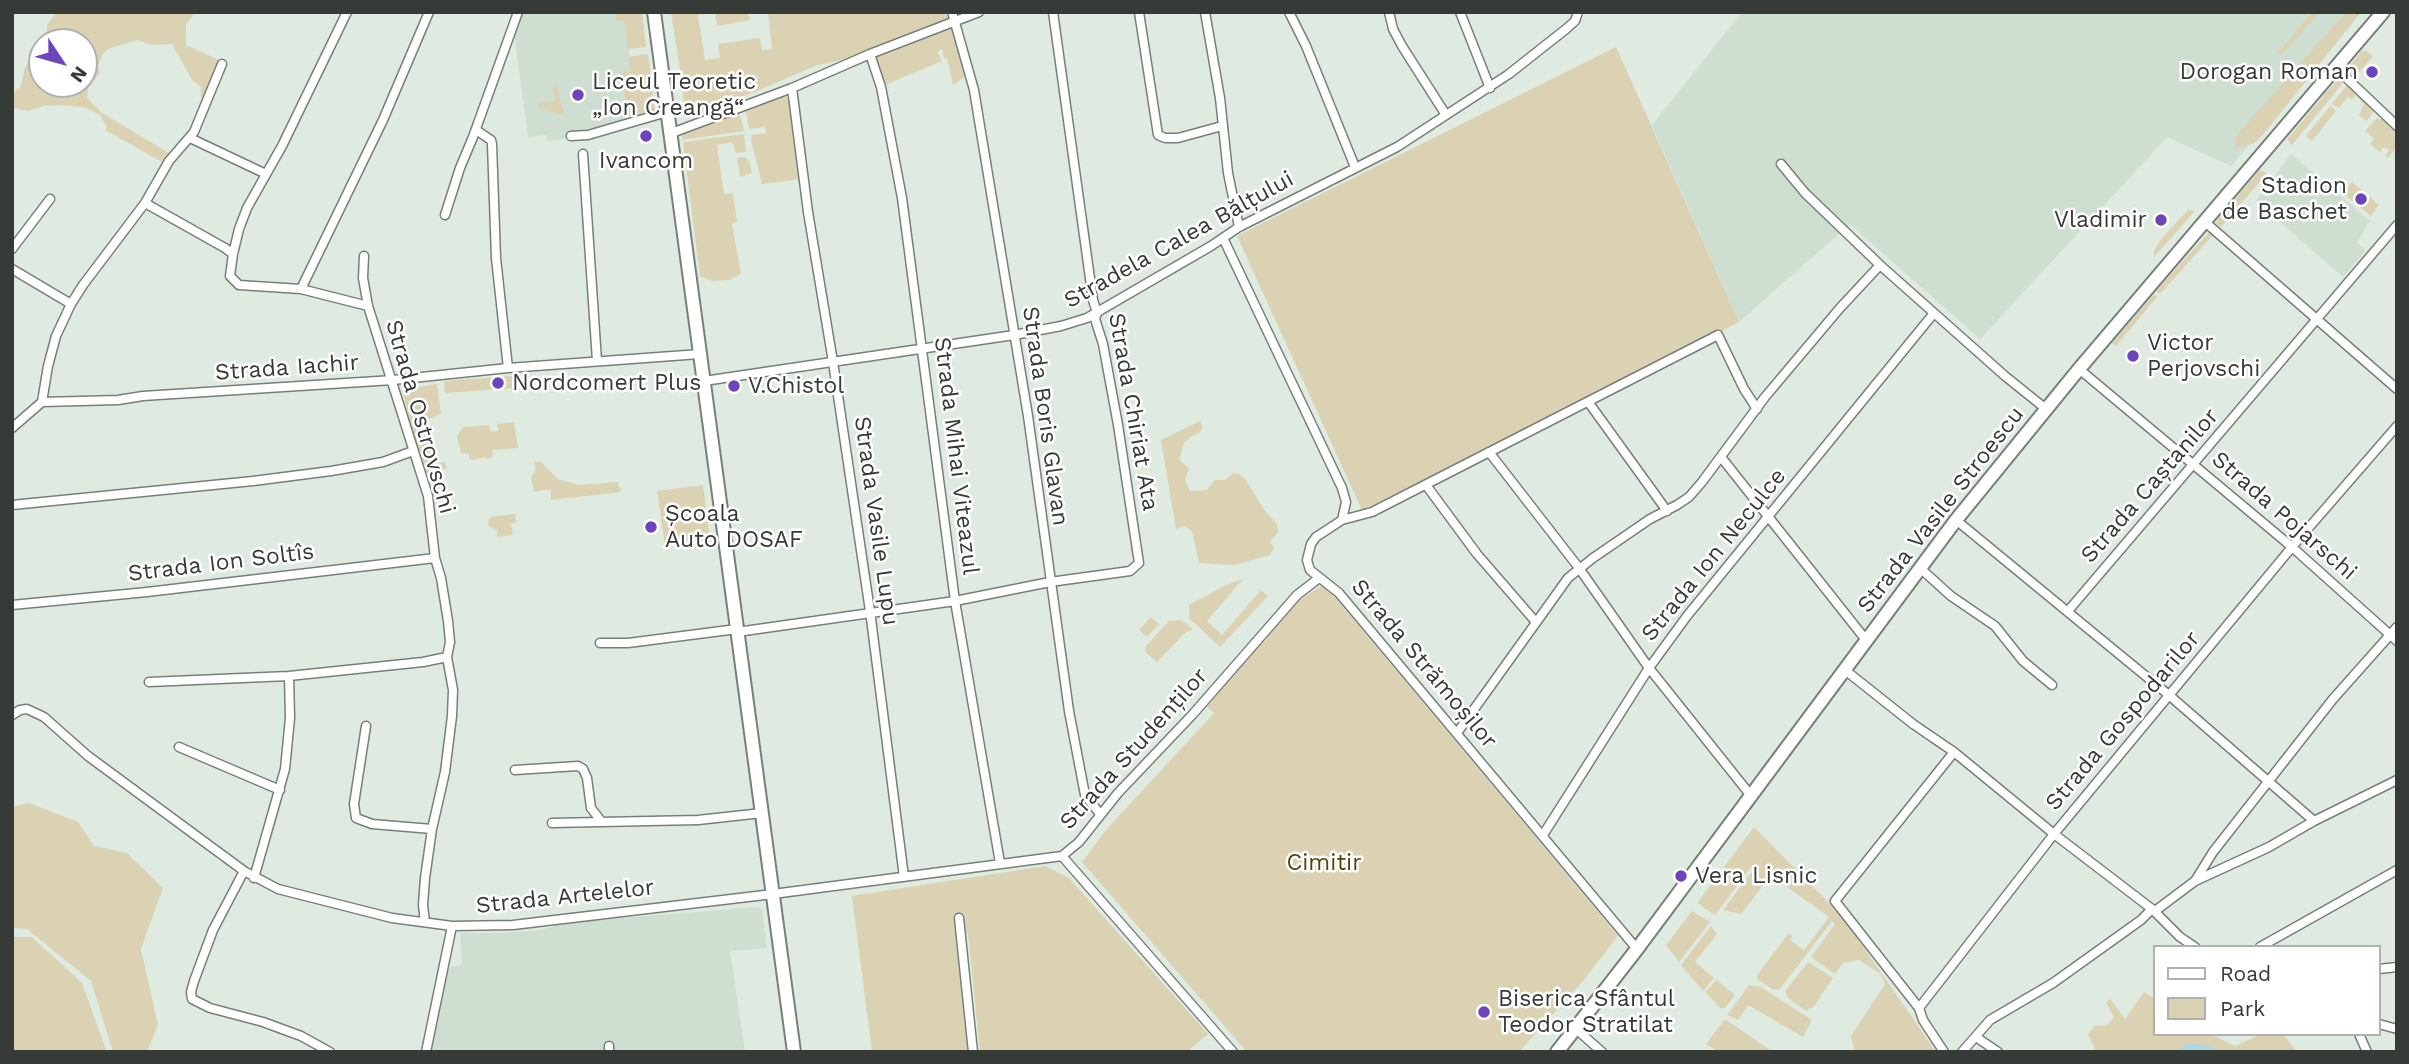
<!DOCTYPE html>
<meta charset="utf-8">
<style>
body{margin:0}
#map{position:relative;width:2409px;height:1064px;overflow:hidden;background:#dfeae1;font-family:"Work Sans",sans-serif}
canvas{display:block}
.frame{position:absolute;inset:0;border:14px solid #373b38;pointer-events:none}
.legend{position:absolute;left:2153px;top:945px;width:228px;height:91px;box-sizing:border-box;background:#fff;border:2px solid #afb1af;margin:0;padding:9px 12px;list-style:none;font-size:21px;color:#373b38}
.legend li{display:flex;align-items:center;gap:14px;height:35px}
.legend b{width:35px;border:2px solid #afb1af}
.north{position:absolute;left:28px;top:28px;width:70px;height:70px;box-sizing:border-box;background:#fff;border:2px solid #afb1af;border-radius:50%;rotate:126deg;font-size:19px;font-weight:700;line-height:28px;text-align:center;color:#373b38}
.north::after{content:'';display:block;margin:auto;width:24px;height:32px;background:#6c44bc;clip-path:polygon(50% 0,100% 100%,50% 72%,0 100%)}
</style>
<div id="map">
<canvas width="2409" height="1064"></canvas>
<div class="frame"></div>
<ul class="legend">
<li><b style="height:9px;background:#fff"></b>Road</li>
<li><b style="height:19px;background:#dbd2b4"></b>Park</li>
</ul>
<div class="north">N</div>
</div>
<script>
const ctx = document.querySelector('canvas').getContext('2d');
ctx.lineJoin = 'round';
function fill(path, color) { ctx.fillStyle = color; ctx.fill(path, 'evenodd'); }
const toPath = rows => new Path2D(rows.map(r => 'M' + r).join(''));
function stroke(path, color, width, dash) { ctx.strokeStyle = color; ctx.lineWidth = width; ctx.lineCap = dash ? 'butt' : 'round'; ctx.setLineDash(dash || []); ctx.stroke(path); }
function drawText(font, color, halo, rows, align = 'center') {
  ctx.font = font + ' "Work Sans",sans-serif'; ctx.lineWidth = 5; ctx.setLineDash([]); ctx.textBaseline = 'middle'; ctx.strokeStyle = halo; ctx.fillStyle = color; for (const [text, x, y, turn = 0] of rows) {
    ctx.save(); ctx.translate(x, y); ctx.rotate((+turn || 0) * Math.PI / 180); ctx.textAlign = isNaN(turn) ? turn : align; if (halo) ctx.strokeText(text, 0, 0); ctx.fillText(text, 0, 0); ctx.restore();
  }
}
fill(toPath([
 [522,12,624,12,638,115,608,128,571,132,570,138,547,141,547,135,528,137,514,33],
 [1742,12,2362,12,2231,166,2167,137,1980,339,1850,224,1739,322,1652,125],
 [2291,154,2370,221,2357,242,2365,251,2343,277,2256,201],
 [758,907,762,910,767,948,730,951,745,1052,430,1052,448,971,452,966,460,966,462,963,460,933,506,933,539,930,572,922]
]), '#ceded1');
fill(toPath([
 [57,12,195,12,186,25,186,45,221,61,210,99,201,97,201,87,192,80,172,44,151,45,137,40,108,49,102,55,98,66,100,73,88,89,87,98,102,113,169,153,162,162,105,130,107,127,100,115,86,108,65,105,43,106,29,111,12,108,12,93,20,88,25,68,31,57,42,61,42,84,84,84,84,42,54,42,55,32,47,32,47,25],
 [615,12,642,12,646,47,628,49,624,20,617,21],
 [671,12,712,12,698,15,705,60,720,58,718,44,760,38,762,50,772,49,768,12,942,12,950,19,851,58,818,65,698,116,695,114,685,117,682,85,687,82,686,78,681,77],
 [715,12,747,12,751,20,717,26],
 [2312,12,2320,12,2285,51,2278,54,2276,52,2280,46,2283,48],
 [2346,12,2361,12,2262,136,2253,144,2235,148,2236,136],
 [951,26,954,27,965,72,963,78,953,85,947,58,944,59,942,49,937,52,942,61,885,85,875,60,876,57],
 [1616,47,1739,322,1639,375,1362,510,1237,236],
 [2362,51,2367,51,2373,56,2354,78,2347,69],
 [648,54,655,111,632,116,627,114,622,72,630,70,628,57],
 [2338,79,2344,81,2343,83,2292,145,2287,139],
 [2347,85,2376,109,2366,121,2359,115,2364,105,2356,95,2352,100,2348,97,2339,108,2332,104],
 [553,86,557,86,564,114,556,115,556,113,538,108,537,103,555,101],
 [783,96,790,99,801,179,762,184,751,140,752,135,766,133,765,127,749,129,746,109],
 [2330,106,2336,111,2312,141,2306,136],
 [736,113,741,117,744,131,682,140,683,131],
 [2377,118,2383,120,2397,132,2397,147,2388,158,2385,156,2389,150,2384,147,2380,152,2370,144,2374,139,2365,131],
 [744,134,746,152,736,153,732,142,717,145,724,194,733,193,737,222,732,224,741,274,729,280,712,281,700,276,683,142],
 [745,157,749,161,752,173,740,177,737,158],
 [2260,170,2267,173,2221,227,2219,226,2216,223,2218,219],
 [2352,182,2379,205,2371,216,2342,193],
 [2188,210,2195,211,2154,257,2154,251,2161,239],
 [2210,231,2212,236,2160,294,2156,291],
 [2154,294,2157,297,2116,346,2112,343],
 [512,376,515,380,516,388,445,393,444,381],
 [437,384,441,414,421,422,433,465,445,462,447,468,431,473,426,472,414,440,403,393,407,392,406,389],
 [1200,421,1203,427,1199,433,1190,437,1184,443,1179,460,1189,468,1185,480,1190,491,1207,490,1215,480,1225,480,1233,473,1239,474,1246,480,1265,511,1277,524,1278,532,1270,542,1274,548,1270,555,1235,565,1199,563,1192,531,1185,526,1176,529,1161,440],
 [514,422,518,448,492,450,493,457,486,459,485,457,474,460,469,459,469,454,461,453,457,436,463,427,489,425,491,432,498,431,497,424],
 [534,461,541,462,558,479,579,485,618,482,621,492,551,500,551,489,534,492,531,477,536,470],
 [703,485,711,547,693,550,692,542,665,545,657,491],
 [515,514,516,523,511,523,513,535,497,537,497,530,489,527,488,521,491,517],
 [1243,579,1207,621,1222,635,1261,590,1268,596,1220,647,1189,618,1189,605,1226,585],
 [1321,586,1328,589,1618,936,1583,981,1519,1052,1247,1052,1082,862,1106,830,1214,713,1207,707,1241,664,1291,606],
 [1151,617,1159,624,1147,637,1139,630],
 [1181,620,1193,629,1189,632,1187,631,1157,662,1145,652,1146,646,1169,621],
 [29,803,78,822,94,846,127,853,163,888,141,949,158,1025,147,1052,113,1052,91,981,27,929,12,928,12,807],
 [1754,827,1842,916,1936,1052,1856,1052,1854,1050,1851,1036,1885,984,1881,974,1859,960,1843,963,1835,974,1811,957,1835,924,1832,921,1780,989,1774,990,1757,979,1758,974,1789,933,1793,936,1790,940,1804,950,1829,917,1787,887,1791,881,1775,870,1741,914,1723,910,1754,869,1752,866,1715,915,1697,903],
 [1045,866,1069,878,1208,1034,1187,1052,980,1052,968,933,955,935,970,1052,872,1052,852,896],
 [1692,911,1710,922,1679,962,1666,945],
 [1711,926,1717,934,1695,962,1714,978,1703,991,1681,965],
 [12,937,32,937,82,983,107,1052,12,1052],
 [1808,962,1833,978,1814,1006,1806,1011,1788,998,1785,991],
 [1717,980,1735,995,1725,1008,1720,1008,1705,992],
 [1749,985,1761,987,1812,1020,1803,1037,1748,1005,1738,1020,1727,1015],
 [2144,992,2155,999,2155,1034,2210,1034,2235,1046,2262,1034,2283,1034,2297,1052,2096,1052,2088,1034,2094,1026,2107,1025,2114,1017,2106,1003,2110,999,2125,1019],
 [1725,1019,1773,1052,1719,1052,1706,1044]
]), '#dbd2b4');
fill(toPath([
 [2188,1043,2211,1046,2219,1052,2175,1052]
]), '#add8df');
const minor = toPath([
 [952,12,974,90,1028,416,1069,711,1085,795,1100,814],
 [1139,12,1158,135,1165,138,1178,138,1222,126],
 [1205,12,1220,98,1228,173,1239,227],
 [1289,12,1306,46,1355,167],
 [1389,12,1393,29,1402,46,1446,115],
 [1460,12,1490,88],
 [870,54,881,87,902,198,955,601,1000,863],
 [2335,67,2397,126],
 [792,88,808,212,833,362,870,611,904,877],
 [476,130,491,140,492,144,496,258,508,368],
 [669,134,792,88,870,54,979,12],
 [571,136,588,135,667,112],
 [190,138,266,174],
 [583,154,597,361],
 [1781,164,1805,193,1880,265,2005,376,2046,409],
 [145,203,225,248,233,254,230,276,239,285,301,289,368,306],
 [445,215,460,168,473,137,518,12],
 [2205,222,2397,389],
 [1223,238,1342,488,1346,502,1342,520,1316,537,1311,544,1307,560,1310,570,1339,593,1637,949],
 [12,249,50,199],
 [233,254,239,229,247,208,282,146,347,12],
 [364,256,363,278,368,306,428,496,435,558,441,578,448,621,450,642,447,657,453,690,452,716,445,772,432,829,425,878,423,905,425,922],
 [12,269,71,304],
 [301,289,383,120,429,12],
 [2079,369,2292,547,2397,641],
 [704,381,1014,335,1061,326,1087,318,1211,246,1239,227,1397,147,1509,74,1566,29,1575,21,1578,12],
 [42,402,118,400,143,396,393,380,508,368,700,354],
 [1589,403,1667,511],
 [12,428,42,402,48,366,56,336,71,304,83,285,145,203,169,161,194,132,222,64],
 [1489,452,1579,568,1649,668,1752,797],
 [1721,457,1866,640],
 [1426,485,1477,554,1535,621],
 [12,505,253,481,331,471,383,462,413,451],
 [1342,520,1372,512,1718,335,1744,389,1757,409],
 [1956,520,2170,696,2314,821],
 [1920,568,1951,596,1995,626,2023,661,2052,685],
 [12,605,147,592,435,558],
 [2068,611,2397,225],
 [737,632,955,601,1050,582,1130,571,1139,563,1118,425,1103,344,1095,319,1097,313,1093,300,1053,12],
 [600,643,628,643,737,629],
 [1845,670,1913,724,1954,752,2054,834,2152,909,2180,937,2195,947],
 [149,682,289,676,423,662,447,657],
 [12,715,20,710,27,709,44,717,88,756,244,871,278,889,392,918,452,926,513,925,773,894,1062,856,1079,842,1118,793,1193,714,1297,595,1319,578],
 [366,726,354,804,356,818,372,824,432,829],
 [1457,733,1568,578,1593,558,1650,519,1677,505,1689,497,1702,482,1765,397,1840,308,1880,265],
 [179,747,280,790],
 [515,770,578,766,583,769,587,778,591,808,601,821],
 [552,823,698,820,762,813],
 [1543,835,1649,668,1687,616,1934,313],
 [1062,856,1233,1052],
 [244,871,213,930,194,981,191,992,192,999,210,1008,263,1022,301,1036,330,1052],
 [254,878,285,769,290,718,289,676],
 [2195,881,2213,852,2333,699,2397,627],
 [2155,911,2195,881,2269,847,2314,821,2397,780],
 [959,918,973,1052],
 [2260,947,2397,870],
 [2379,969,2397,967],
 [1919,1008,1835,901,1954,752],
 [2379,1024,2397,1029],
 [1576,1029,1602,1052],
 [2359,1034,2367,1052],
 [1976,1037,1998,1052],
 [609,1046,609,1052],
 [426,1052,452,926],
 [1944,1052,1923,1020,1919,1008,2054,834,2292,547,2397,426],
 [1962,1052,1990,1020,2053,983,2141,920,2152,909]
]);
const secondary = toPath([
 [654,12,794,1052],
 [1557,1052,1637,949,1956,520,2079,369,2383,12]
]);
stroke(minor, '#768078', 11);
stroke(secondary, '#768078', 16);
stroke(minor, '#fff', 8);
stroke(secondary, '#fff', 12);
for (const [x, y, r, color] of [
 [2372,72,7,"#6c44bc"],
 [578,95,7,"#6c44bc"],
 [646,136,7,"#6c44bc"],
 [2361,199,7,"#6c44bc"],
 [2161,220,7,"#6c44bc"],
 [2133,356,7,"#6c44bc"],
 [498,383,7,"#6c44bc"],
 [734,386,7,"#6c44bc"],
 [651,527,7,"#6c44bc"],
 [1681,876,7,"#6c44bc"],
 [1484,1012,7,"#6c44bc"]
]) { const dot = new Path2D(); dot.arc(x, y, r, 0, 2 * Math.PI); ctx.fillStyle = color; ctx.fill(dot); stroke(dot, '#fff', 2.5); }
drawText('23px', '#373b38', '#fff', [
 ["Dorogan Roman",2358,72,"right"],
 ["Liceul Teoretic",592,82],
 ["„Ion Creangă“",592,108],
 ["Ivancom",646,161,"center"],
 ["Stadion",2347,186,"right"],
 ["de Baschet",2347,212,"right"],
 ["Vladimir",2147,220,"right"],
 ["Victor",2147,343],
 ["Perjovschi",2147,369],
 ["Nordcomert Plus",512,383],
 ["V.Chistol",748,386],
 ["Școala",665,514],
 ["Auto DOSAF",665,540],
 ["Vera Lisnic",1695,876],
 ["Biserica Sfântul",1498,999],
 ["Teodor Stratilat",1498,1025]
], 'left');
drawText('23px', '#373b38', '#fff', [
 ["Stradela Calea Bălțului",1179,240,-29],
 ["Strada Iachir",287,368,-4],
 ["Strada Chiriat Ata",1133,412,80],
 ["Strada Boris Glavan",1045,416,82],
 ["Strada Ostrovschi",420,417,74],
 ["Strada Mihai Viteazul",956,456,83],
 ["Strada Caștanilor",2150,486,-49],
 ["Strada Vasile Stroescu",1941,510,-52],
 ["Strada Pojarschi",2284,516,41],
 ["Strada Vasile Lupu",876,521,82],
 ["Strada Ion Neculce",1714,555,-51],
 ["Strada Ion Soltîs",221,563,-7],
 ["Strada Strămoșilor",1424,664,50],
 ["Strada Gospodarilor",2123,721,-50],
 ["Strada Studenților",1134,749,-48],
 ["Strada Artelelor",565,897,-6]
]);
drawText('23px', '#544408', '#fff', [
 ["Cimitir",1324,863]
]);
</script>
